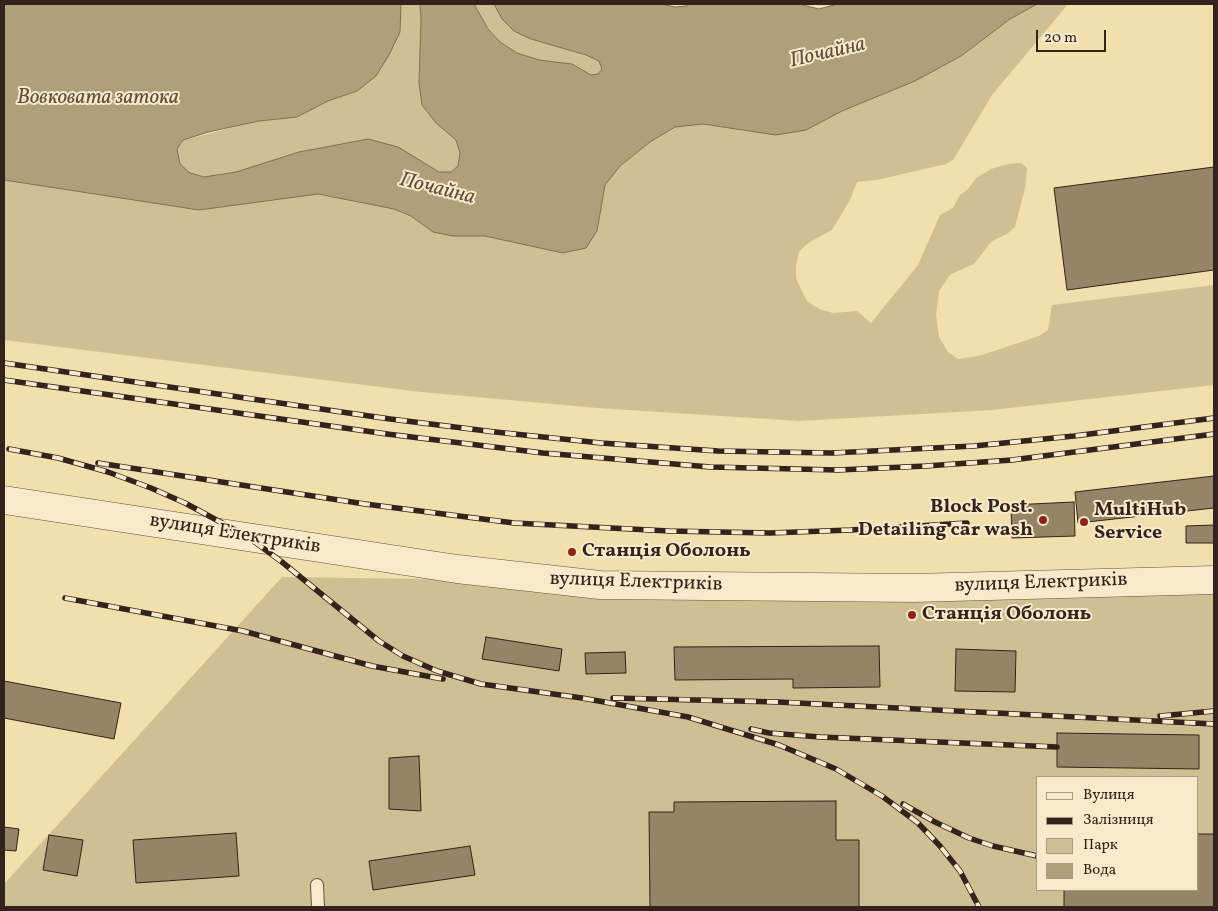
<!DOCTYPE html>
<meta charset="utf-8">
<style>
body{margin:0}
#map{position:relative;width:1218px;height:911px;overflow:hidden;background:#f1dfad;font-family:Vollkorn,serif}
canvas{display:block}
.frame{position:absolute;inset:0;border:5px solid #34221c;pointer-events:none}
.legend{position:absolute;left:1036px;top:776px;width:162px;height:115px;box-sizing:border-box;background:#f6eaca;border:1px solid #a89a84;margin:0;padding:6px 9px;list-style:none;font-size:15px;color:#34221c}
.legend li{display:flex;align-items:center;gap:10px;height:25px}
.legend b{width:25px;border:1px solid #a89a84}
.scale{position:absolute;left:1036px;top:30px;width:70px;height:22px;box-sizing:border-box;border:2px solid #34221c;border-top:0;padding-left:6px;font-size:15px;line-height:18px;white-space:nowrap;color:#34221c;-webkit-text-stroke:4px #f6eaca;paint-order:stroke}
</style>
<div id="map">
<canvas width="1218" height="911"></canvas>
<div class="frame"></div>
<ul class="legend">
<li><b style="height:6px;background:#f6eaca"></b>Вулиця</li>
<li><b style="height:6px;background:#34221c"></b>Залізниця</li>
<li><b style="height:14px;background:#d1bf94"></b>Парк</li>
<li><b style="height:14px;background:#b19f7c"></b>Вода</li>
</ul>
<div class="scale">20 m</div>
</div>
<script>
const ctx = document.querySelector('canvas').getContext('2d');
ctx.lineJoin = 'round';
function fill(path, color) { ctx.fillStyle = color; ctx.fill(path, 'evenodd'); }
const toPath = rows => new Path2D(rows.map(r => 'M' + r).join(''));
function stroke(path, color, width, dash) { ctx.strokeStyle = color; ctx.lineWidth = width; ctx.lineCap = dash ? 'butt' : 'round'; ctx.setLineDash(dash || []); ctx.stroke(path); }
function drawText(font, color, halo, rows, align = 'center') {
  ctx.font = font + ' Vollkorn,serif'; ctx.lineWidth = 4; ctx.setLineDash([]); ctx.textBaseline = 'middle'; ctx.strokeStyle = halo; ctx.fillStyle = color; for (const [text, x, y, turn = 0] of rows) {
    ctx.save(); ctx.translate(x, y); ctx.rotate((+turn || 0) * Math.PI / 180); ctx.textAlign = isNaN(turn) ? turn : align; if (halo) ctx.strokeText(text, 0, 0); ctx.fillText(text, 0, 0); ctx.restore();
  }
}
fill(toPath([
 [401,4,420,4,421,20,419,83,422,105,436,123,456,140,460,153,458,166,451,172,439,172,368,139,299,152,236,172,204,177,190,173,180,164,177,149,183,140,259,121,297,117,328,101,357,91,400,32],
 [474,4,494,4,502,19,531,39,594,58,600,61,602,69,598,74,591,75,561,62,539,60,517,53,500,42,488,29],
 [1037,4,1068,4,992,95,953,160,946,164,877,180,857,182,850,200,832,230,808,243,799,252,796,266,796,278,801,289,807,301,819,309,833,313,857,311,871,323,918,265,940,215,953,208,960,195,968,189,976,178,991,169,1008,164,1021,163,1027,168,1025,188,1015,227,1007,234,992,241,974,264,951,274,939,291,936,315,939,337,948,352,958,359,979,356,1039,336,1048,330,1052,305,1214,285,1214,385,992,410,799,421,597,408,421,392,4,340,4,180,199,210,318,194,394,209,411,216,433,232,453,236,485,236,564,253,586,248,597,231,605,185,620,166,650,142,675,127,703,124,776,135,806,130,842,111,915,81,961,56,1010,19],
 [282,577,1214,590,1214,907,4,907,4,884],
 [1037,777,1197,777,1197,890,1037,890]
]), '#d1bf94');
const water = toPath([
 [4,4,401,4,400,32,389,55,376,76,357,91,328,101,297,117,259,121,208,132,183,140,177,149,180,164,190,173,204,177,236,172,299,152,368,139,398,147,439,172,451,172,458,166,460,153,456,140,436,123,422,105,419,83,421,20,420,4,474,4,488,29,500,42,517,53,539,60,572,64,591,75,598,74,602,69,599,61,586,55,531,39,514,31,502,19,494,4,661,4,675,7,686,6,689,4,799,4,819,9,838,4,1037,4,1010,19,961,56,915,81,842,111,806,130,776,135,703,124,675,127,650,142,620,166,605,185,597,231,586,248,563,253,485,236,453,236,433,232,411,216,394,209,318,194,199,210,4,180,4,4]
]);
fill(water, '#b19f7c');
stroke(water, '#7f6d56', 1);
const building = toPath([
 [1214,167,1214,270,1067,290,1054,188,1214,167],
 [1214,476,1214,508,1078,523,1075,492,1214,476],
 [1074,502,1075,536,1012,538,1011,505,1074,502],
 [1214,525,1214,543,1186,543,1186,526,1214,525],
 [486,637,562,649,559,671,482,659,486,637],
 [879,646,880,687,793,688,793,679,675,680,674,647,879,646],
 [956,649,1016,651,1015,692,955,691,956,649],
 [625,652,626,673,586,674,585,653,625,652],
 [4,681,121,703,114,739,4,718,4,681],
 [1057,733,1199,735,1199,769,1057,767,1057,733],
 [419,756,421,811,389,809,389,758,419,756],
 [836,801,836,840,859,840,859,907,650,907,649,812,674,812,674,802,836,801],
 [4,827,19,829,16,851,4,850,4,827],
 [236,833,239,876,136,883,133,840,236,833],
 [1197,834,1214,834,1214,907,1064,907,1064,890,1197,890,1197,834],
 [49,835,83,840,77,876,43,870,49,835],
 [470,846,475,875,373,890,369,861,470,846]
]);
fill(building, '#968467');
stroke(building, '#34221c', 1);
const service = toPath([
 [317,885,318,907]
]);
const tertiary = toPath([
 [4,500,457,569,600,585,914,588,1214,580]
]);
stroke(service, '#635140', 14);
stroke(tertiary, '#635140', 29);
stroke(service, '#f6eaca', 12);
stroke(tertiary, '#f6eaca', 28);
const rail = toPath([
 [4,363,390,419,495,432,601,443,718,451,832,453,974,446,1074,436,1214,418],
 [4,380,387,434,543,453,710,467,838,470,926,466,1012,460,1214,434],
 [9,449,58,458,108,472,151,488,185,503,248,537,282,562,379,641,403,656,437,671,481,684,582,698,688,717,779,745,836,769,882,796,918,823,940,846,960,871,979,907],
 [98,463,365,504,514,523,669,531,770,533,851,530,967,523],
 [65,598,243,631,372,666,443,679],
 [613,698,778,702,1214,724],
 [1160,716,1214,711],
 [751,729,769,733,820,737,1057,747],
 [903,804,935,822,969,838,993,846,1037,856]
]);
stroke(rail, '#34221c', 5.5);
stroke(rail, '#f6eaca', 4, [11]);
for (const [x, y, r, color] of [
 [1043,520,5,"#8f2418"],
 [1084,522,5,"#8f2418"],
 [572,552,5,"#8f2418"],
 [912,615,5,"#8f2418"]
]) { const dot = new Path2D(); dot.arc(x, y, r, 0, 2 * Math.PI); ctx.fillStyle = color; ctx.fill(dot); stroke(dot, '#f6eaca', 2); }
drawText('bold 20px', '#34221c', '#f6eaca', [
 ["Block Post.",1033,508,"right"],
 ["Detailing car wash",1033,531,"right"],
 ["MultiHub",1094,511],
 ["Service",1094,534],
 ["Станція Оболонь",582,552],
 ["Cтанція Оболонь",922,615]
], 'left');
drawText('20px', '#34221c', '#f6eaca', [
 ["вулиця Електриків",235,535,9],
 ["вулиця Електриків",636,583,2],
 ["вулиця Електриків",1041,584,-2]
]);
drawText('italic 21px', '#604e3e', '#f6eaca', [
 ["Почайна",828,54,-13],
 ["Вовковата затока",98,99],
 ["Почайна",437,190,14]
]);
</script>
